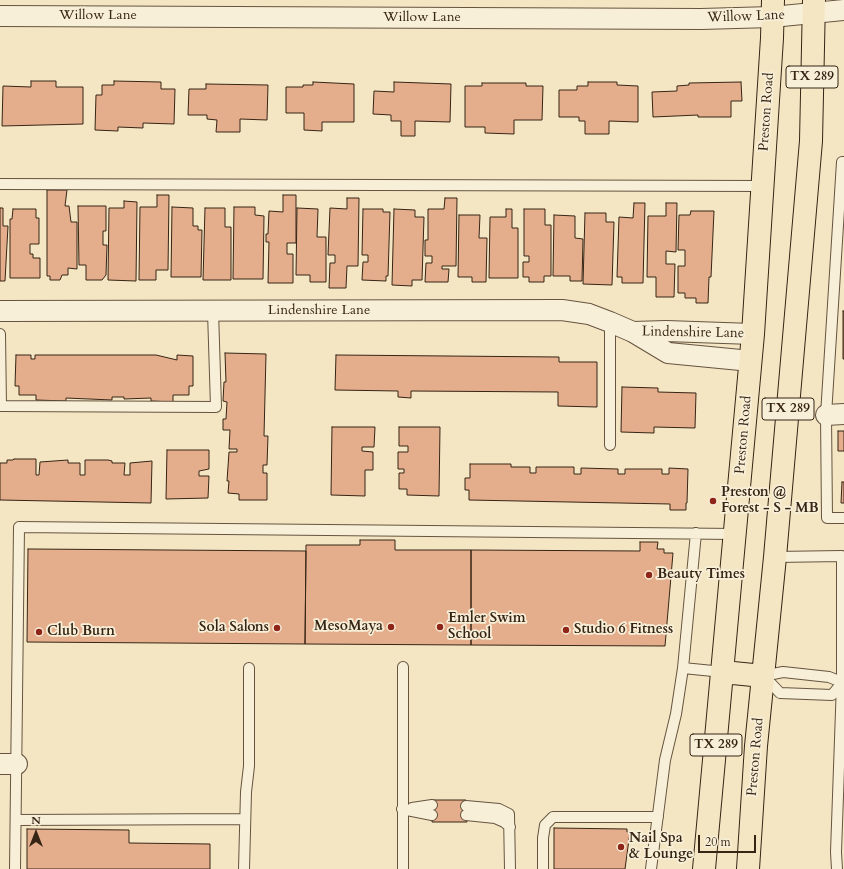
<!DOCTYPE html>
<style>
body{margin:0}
#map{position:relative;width:844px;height:869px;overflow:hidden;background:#f4e6c3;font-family:Cardo,serif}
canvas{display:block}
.north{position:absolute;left:16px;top:813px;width:40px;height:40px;-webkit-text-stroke:3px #f8efd8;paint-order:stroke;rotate:0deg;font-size:11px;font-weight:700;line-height:16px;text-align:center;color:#362414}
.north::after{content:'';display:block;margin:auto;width:14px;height:18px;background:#362414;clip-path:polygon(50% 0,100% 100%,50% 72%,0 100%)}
.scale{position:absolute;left:698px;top:835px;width:58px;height:18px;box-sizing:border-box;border:2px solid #362414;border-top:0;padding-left:5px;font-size:12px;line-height:14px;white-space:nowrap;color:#362414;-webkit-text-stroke:3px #f8efd8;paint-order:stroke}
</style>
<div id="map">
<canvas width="844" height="869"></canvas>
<div class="north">N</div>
<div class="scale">20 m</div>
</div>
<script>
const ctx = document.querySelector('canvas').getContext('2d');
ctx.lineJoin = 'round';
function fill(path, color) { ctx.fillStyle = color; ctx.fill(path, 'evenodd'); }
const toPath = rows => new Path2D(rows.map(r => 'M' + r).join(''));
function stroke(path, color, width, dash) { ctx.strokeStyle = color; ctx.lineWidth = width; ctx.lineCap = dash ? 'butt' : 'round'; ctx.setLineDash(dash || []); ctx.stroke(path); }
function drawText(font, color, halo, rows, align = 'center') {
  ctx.font = font + ' Cardo,serif'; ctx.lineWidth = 3.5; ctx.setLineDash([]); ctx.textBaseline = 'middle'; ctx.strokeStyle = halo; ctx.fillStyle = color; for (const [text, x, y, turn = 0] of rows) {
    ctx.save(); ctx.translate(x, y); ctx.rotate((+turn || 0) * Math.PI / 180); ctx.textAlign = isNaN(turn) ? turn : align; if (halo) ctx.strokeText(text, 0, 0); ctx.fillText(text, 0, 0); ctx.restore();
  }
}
const building = toPath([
 [31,81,56,81,56,87,83,87,83,124,2,126,3,86,31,87,31,81],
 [114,81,161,82,161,89,175,89,174,124,143,123,143,128,118,127,118,131,95,130,96,95,102,95,102,85,114,85,114,81],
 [313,82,354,84,354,122,322,122,322,131,304,130,304,113,286,113,286,87,303,87,303,85,313,85,313,82],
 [394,82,451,84,450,122,415,121,415,136,401,136,401,121,391,121,391,115,373,114,374,91,394,92,394,82],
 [588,82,617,82,617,85,638,86,638,122,609,121,609,134,585,134,585,121,579,121,579,117,559,117,559,90,577,90,577,86,588,86,588,82],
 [741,82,742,101,731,101,731,117,698,117,698,115,653,117,652,92,677,91,677,86,689,85,689,83,741,82],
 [482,83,526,83,526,86,543,86,542,120,514,120,514,134,485,133,485,127,465,127,465,86,482,86,482,83],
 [206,84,268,85,267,120,240,119,240,132,216,132,217,120,207,119,207,115,188,115,189,89,206,89,206,84],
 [47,190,67,190,65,206,69,206,71,222,77,222,77,269,68,268,68,275,62,275,60,280,50,280,50,276,47,276,47,190],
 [157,195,169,195,168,270,156,270,156,280,139,280,140,207,157,207,157,195],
 [283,195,296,195,296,243,287,243,287,254,293,254,293,283,268,283,269,242,266,242,266,234,268,234,269,211,283,212,283,195],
 [347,198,359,198,358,266,347,266,346,288,329,288,330,263,335,263,335,255,328,255,330,208,347,209,347,198],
 [445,198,457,198,456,266,442,266,442,269,449,269,448,282,425,282,426,263,432,263,432,256,425,256,425,240,428,240,428,209,444,209,445,198],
 [124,201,137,202,136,281,108,280,109,208,124,208,124,201],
 [634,203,645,203,643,283,622,283,622,277,617,277,619,217,633,218,634,203],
 [666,203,677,203,676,252,666,251,666,264,675,264,674,297,656,297,656,277,647,277,648,216,666,216,666,203],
 [78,206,106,206,106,231,103,231,103,245,107,245,106,275,102,280,86,280,86,265,79,265,78,206],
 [172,207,193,208,193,226,198,226,198,230,202,230,201,277,171,277,172,207],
 [234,207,255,207,255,215,264,216,263,279,233,279,234,207],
 [0,208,3,208,3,226,8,226,5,281,0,281,0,208],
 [205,208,225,208,225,227,231,227,231,280,203,280,205,208],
 [297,208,318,209,317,237,326,237,326,282,310,282,310,275,296,275,297,208],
 [13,209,36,209,36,218,39,218,39,244,30,244,30,254,33,254,33,258,40,258,40,278,10,278,10,219,12,219,13,209],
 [363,209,383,209,383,212,390,212,388,276,386,276,386,281,362,280,363,262,368,262,368,255,362,255,363,209],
 [394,209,415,210,415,217,424,217,422,280,412,280,412,286,392,285,394,209],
 [506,209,512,209,512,228,518,228,518,278,489,278,490,217,506,217,506,209],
 [524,209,545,209,545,225,551,225,551,276,544,276,544,282,529,282,529,277,523,277,523,262,529,262,529,256,524,256,524,209],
 [691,211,714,211,711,277,709,277,708,303,696,303,696,298,685,298,685,293,678,293,678,266,685,266,685,250,678,250,679,215,690,215,691,211],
 [585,213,606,213,606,222,614,222,612,285,583,284,585,213],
 [459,215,480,215,479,238,487,238,486,282,472,282,472,277,458,277,459,215],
 [554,215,575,216,575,238,583,239,582,281,570,281,570,276,553,276,554,215],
 [843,311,844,311,844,359,843,359,843,311],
 [225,353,266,354,264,436,268,436,267,465,263,465,263,473,267,473,267,500,239,500,239,494,228,493,229,481,227,481,229,452,237,452,237,449,229,449,230,430,223,430,223,419,226,419,227,402,223,401,224,382,226,382,225,353],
 [16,355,31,355,31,359,35,359,35,355,156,355,177,360,177,355,193,356,193,386,189,386,189,395,173,395,173,402,151,401,151,398,124,399,124,397,112,397,112,400,66,398,66,401,36,400,36,395,19,395,19,386,15,386,16,355],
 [336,355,559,357,559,362,597,362,597,407,558,406,558,392,411,391,411,398,398,397,398,391,335,390,336,355],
 [622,387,658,388,658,392,696,393,695,428,654,427,654,433,621,432,622,387],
 [332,427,375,427,374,447,362,447,362,451,373,452,373,470,365,470,365,496,331,495,332,427],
 [399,427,440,427,439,496,407,495,407,489,399,489,399,473,404,473,404,469,398,469,398,452,408,452,408,446,399,446,399,427],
 [838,431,844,431,844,451,838,451,838,431],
 [167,450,209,450,209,469,199,471,199,476,209,476,208,498,166,499,167,450],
 [14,459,36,459,36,475,39,475,40,462,68,460,68,463,80,463,80,475,85,475,85,460,108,460,112,461,112,463,125,463,124,475,130,475,130,463,152,461,151,503,0,500,0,463,7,463,7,460,13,460,14,459],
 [470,464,511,464,511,467,530,467,530,473,536,473,536,467,574,467,574,474,581,474,581,468,618,469,618,474,625,474,625,469,662,469,662,474,669,474,669,468,688,469,687,503,686,503,686,510,670,510,670,504,469,500,469,490,465,490,465,478,470,478,470,464],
 [842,482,844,482,844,503,841,503,842,482],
 [360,540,395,540,395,550,471,550,471,645,305,644,306,545,360,545,360,540],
 [640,542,658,542,657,549,664,549,664,553,673,553,665,646,471,645,471,550,640,551,640,542],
 [28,549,306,551,305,644,27,642,28,549],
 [431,800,466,800,467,822,432,822,431,800],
 [554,828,627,829,627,832,630,832,625,869,554,869,554,828],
 [27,829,129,830,129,843,210,844,210,869,27,869,27,829]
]);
fill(building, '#e4ae8d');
stroke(building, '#362414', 1);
const lane = toPath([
 [844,162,842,162,826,415,827,518,844,518],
 [0,184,763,186],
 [0,334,1,406,216,407,213,311],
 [610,445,610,322],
 [775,557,842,556,842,683,836,852,837,869],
 [683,668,723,672],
 [763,676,783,672,829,677,844,683],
 [764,676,780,693,832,695,842,683],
 [466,806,499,809,509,814,510,869],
 [412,808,432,805],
 [402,809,432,815],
 [466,815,495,818,504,822,510,827],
 [16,820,245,819],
 [15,869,19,527,736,534],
 [244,869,246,792,249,766,249,668],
 [403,869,403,667],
 [543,869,543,838,545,825,553,817,658,817],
 [651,869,665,760,676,714,683,668,696,533]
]);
const street = toPath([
 [0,16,701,19,772,17,844,10],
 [0,311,562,310,589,314,610,322,633,332,668,353,751,361],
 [633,332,666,331,753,334],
 [826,415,844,414],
 [0,764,17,764]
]);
const primary = toPath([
 [723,672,763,676],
 [704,869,753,334,772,38,773,0],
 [748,869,756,746,775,557,811,141,814,0]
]);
stroke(lane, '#665440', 12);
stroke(street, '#665440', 22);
stroke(primary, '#362414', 24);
stroke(lane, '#f8efd8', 10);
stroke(street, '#f8efd8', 20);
stroke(primary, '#f4e6c3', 22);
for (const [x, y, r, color] of [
 [713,501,4,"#8f2418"],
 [649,575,4,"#8f2418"],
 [391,627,4,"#8f2418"],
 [440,627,4,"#8f2418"],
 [277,628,4,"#8f2418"],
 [566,630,4,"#8f2418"],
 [39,632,4,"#8f2418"],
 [621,847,4,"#8f2418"]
]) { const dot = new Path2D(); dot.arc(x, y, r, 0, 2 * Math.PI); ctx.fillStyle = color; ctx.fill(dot); stroke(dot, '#f8efd8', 1.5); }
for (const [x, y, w] of [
 [812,77,52],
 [788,409,52],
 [716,745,52]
]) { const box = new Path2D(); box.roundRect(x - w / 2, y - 11, w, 22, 3); ctx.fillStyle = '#f8efd8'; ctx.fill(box); stroke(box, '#362414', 1); }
drawText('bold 13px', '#362414', null, [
 ["TX 289",812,77],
 ["TX 289",788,409],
 ["TX 289",716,745]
]);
drawText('14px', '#362414', '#f8efd8', [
 ["Willow Lane",98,16],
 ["Willow Lane",746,17,-2],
 ["Willow Lane",422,18],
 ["Preston Road",767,112,-86],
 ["Lindenshire Lane",319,311],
 ["Lindenshire Lane",693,333,1],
 ["Preston Road",744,435,-85],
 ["Preston Road",756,757,-85]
]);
drawText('bold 14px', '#362414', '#f8efd8', [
 ["Preston @",721,493],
 ["Forest - S - MB",721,509],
 ["Beauty Times",657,575],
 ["Emler Swim",448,619],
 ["School",448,635],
 ["MesoMaya",383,627,"right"],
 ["Sola Salons",269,628,"right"],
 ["Studio 6 Fitness",574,630],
 ["Club Burn",47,632],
 ["Nail Spa",629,839],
 ["& Lounge",629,855]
], 'left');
</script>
